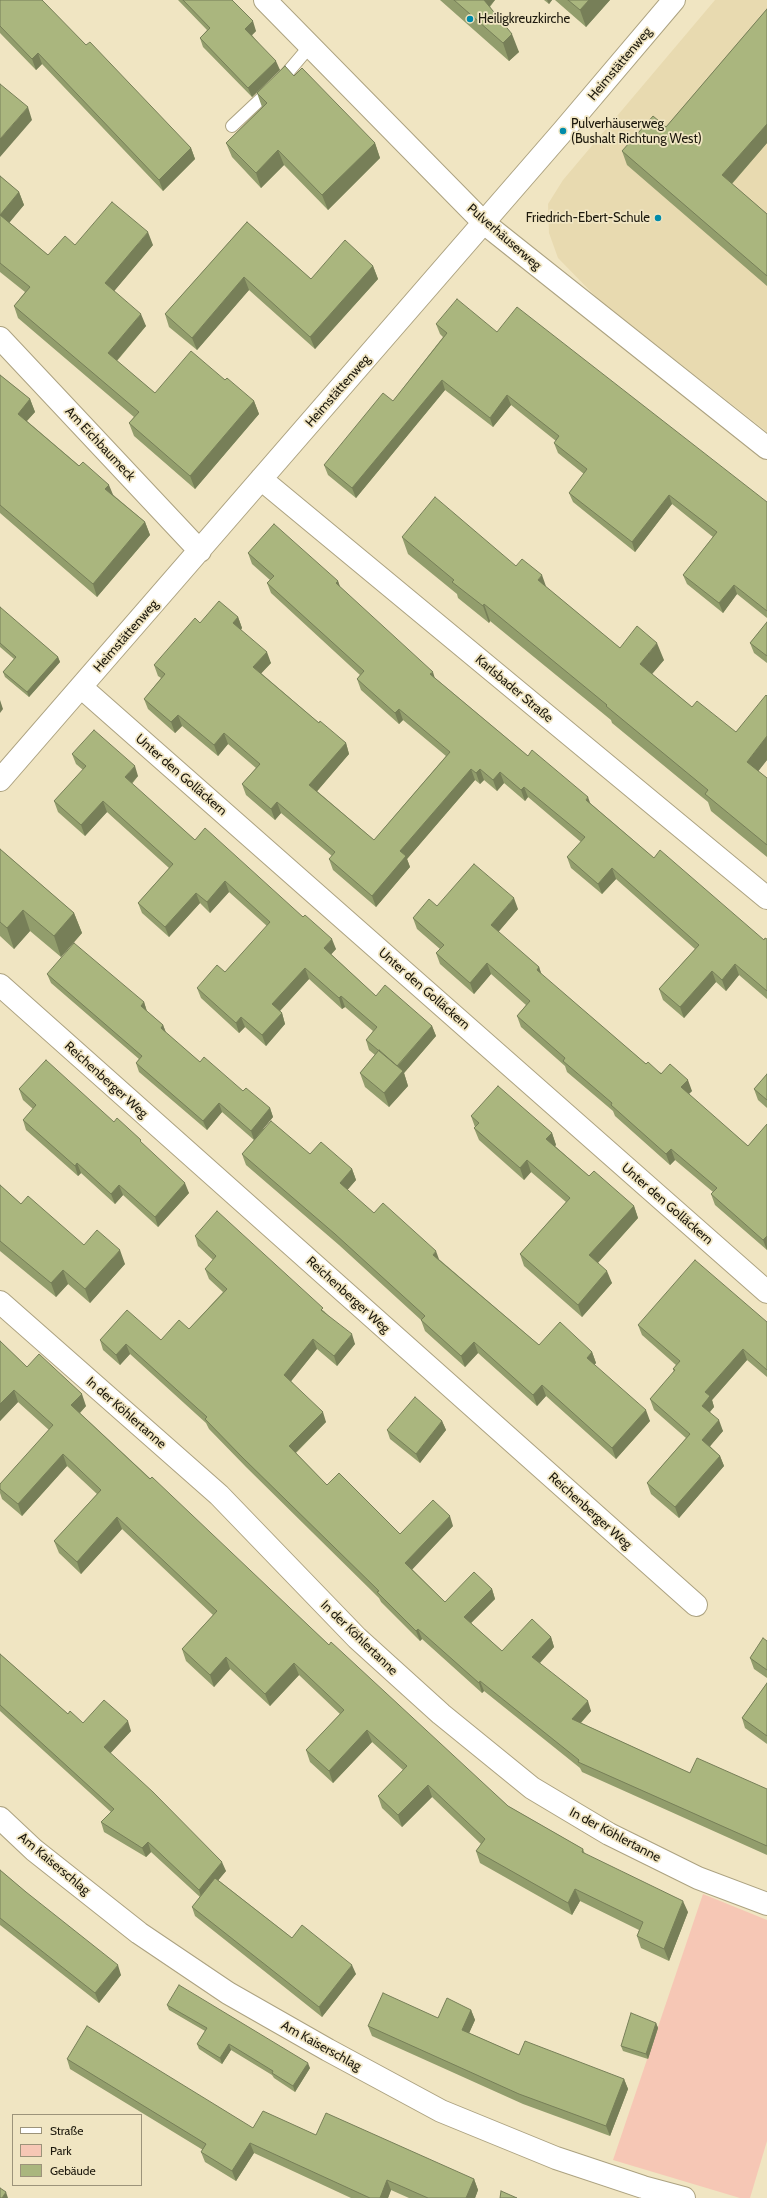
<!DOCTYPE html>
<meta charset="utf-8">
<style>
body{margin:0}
#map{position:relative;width:767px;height:2198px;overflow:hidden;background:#f0e5c2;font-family:Cabin,sans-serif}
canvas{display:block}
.legend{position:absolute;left:12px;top:2114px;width:130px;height:72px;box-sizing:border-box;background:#f0e5c2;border:1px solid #9c937a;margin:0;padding:5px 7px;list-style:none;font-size:12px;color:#1d190d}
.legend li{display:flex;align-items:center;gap:8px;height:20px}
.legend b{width:20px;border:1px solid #9c937a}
</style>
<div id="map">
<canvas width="767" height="2198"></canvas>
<ul class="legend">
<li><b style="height:5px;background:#fff"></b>Straße</li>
<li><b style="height:11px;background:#f6c7b5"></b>Park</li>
<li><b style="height:11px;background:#aab67e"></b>Gebäude</li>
</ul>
</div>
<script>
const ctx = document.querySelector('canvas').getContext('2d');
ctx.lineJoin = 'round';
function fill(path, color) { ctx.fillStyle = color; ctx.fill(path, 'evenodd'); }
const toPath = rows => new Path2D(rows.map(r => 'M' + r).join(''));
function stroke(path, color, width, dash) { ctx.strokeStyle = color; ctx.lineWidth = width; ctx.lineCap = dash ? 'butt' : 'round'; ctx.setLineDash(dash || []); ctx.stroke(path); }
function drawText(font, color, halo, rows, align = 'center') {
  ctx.font = font + ' Cabin,sans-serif'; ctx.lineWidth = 3.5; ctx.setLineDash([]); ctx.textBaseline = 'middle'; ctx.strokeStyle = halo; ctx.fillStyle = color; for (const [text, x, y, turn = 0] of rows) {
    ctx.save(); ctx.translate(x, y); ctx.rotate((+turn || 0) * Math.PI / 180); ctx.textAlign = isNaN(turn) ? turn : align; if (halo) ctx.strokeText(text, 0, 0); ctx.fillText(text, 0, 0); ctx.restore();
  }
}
fill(toPath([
 [715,0,767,0,767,432,598,299,558,258,549,233,548,204,563,180]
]), '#e8dab0');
fill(toPath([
 [703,1894,767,1920,767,2141,750,2198,740,2198,613,2160]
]), '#f6c7b5');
const lane = toPath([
 [232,126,282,79,310,46]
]);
const street = toPath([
 [265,0,484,223,767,448],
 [0,338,200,551],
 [261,479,767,898],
 [81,687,767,1292],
 [0,780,563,131,674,0],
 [0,985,696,1605],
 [0,1302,219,1495,357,1638,441,1714,532,1788,609,1834,698,1878,767,1904],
 [0,1818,34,1850,139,1933,228,1993,328,2050,441,2111,556,2158,643,2187,684,2198]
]);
stroke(lane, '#aca280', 14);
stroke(street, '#aca280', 24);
stroke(lane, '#fff', 12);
stroke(street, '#fff', 22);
fill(toPath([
 [0,0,86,45,191,148,195,159,163,191,42,64,36,70,0,33],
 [178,0,232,0,256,31,252,35,280,70,252,97,203,47,200,38,207,30],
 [440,0,495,0,490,7,519,52,509,61],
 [544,0,552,0,549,4],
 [555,0,610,0,586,27],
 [767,9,767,143,732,184,767,214,767,286,627,165,622,151,666,127],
 [294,76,375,143,380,158,328,210,284,165,261,188,232,157,226,143,262,107,257,93],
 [0,176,19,192,24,205,9,222,48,255,75,245,153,245,114,291,146,326,117,361,155,393,225,380,254,401,259,414,195,489,134,436,129,423,134,417,18,318,14,306,25,292,0,272],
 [247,222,311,279,373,266,378,279,315,349,249,290,197,350,169,327,165,314],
 [436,324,497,332,767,502,767,618,737,594,723,613,687,584,683,575,713,537,672,504,635,552,573,502,569,493,584,474,558,453,554,443,556,441,511,405,493,427,445,390,356,498,328,475,324,465,393,401,443,337,440,334],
 [0,375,30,399,35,412,27,421,145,522,150,535,97,597,0,513],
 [402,537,516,566,546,587,620,648,664,660,652,674,692,707,736,732,767,696,767,760,758,771,767,778,767,857,711,811,708,802,612,723,611,720,490,621,489,623,458,598,457,594,408,554],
 [248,553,338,581,340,588,435,678,528,756,590,803,654,858,764,940,767,939,767,999,739,975,726,991,716,982,684,1018,663,1000,659,989,695,949,616,879,602,894,571,868,567,857,581,842,528,797,525,801,504,783,497,791,484,780,480,784,475,780,407,859,410,867,376,907,333,870,329,859,332,856,281,813,275,820,246,795,242,784,256,768,228,744,218,756,182,726,175,733,148,709,144,699,161,678,158,676,154,665,200,623,238,617,242,628,241,630,271,663,261,673,319,723,346,743,349,754,317,791,374,840,446,756,403,720,399,724,361,690,357,679,360,675,271,593,267,583,270,580,252,564],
 [0,608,58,657,60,662,29,697,5,677,3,672,14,659,0,647],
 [767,622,767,663,754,653,750,643],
 [72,754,138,776,132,784,195,840,336,949,331,954,376,996,432,1026,436,1036,404,1073,408,1086,389,1107,365,1087,360,1073,375,1055,369,1050,366,1040,373,1031,345,1007,342,1009,309,979,280,1011,282,1013,285,1024,266,1046,245,1027,239,1033,201,998,197,988,225,972,267,926,229,892,210,913,200,903,169,937,142,913,138,903,169,868,107,812,85,836,58,812,54,801,83,770,76,764],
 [0,849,74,913,82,933,61,957,30,931,14,949,0,936],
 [437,906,518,909,498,932,539,967,541,974,646,1064,692,1091,688,1094,748,1146,767,1124,767,1250,715,1205,711,1194,713,1192,675,1160,670,1165,615,1116,613,1111,567,1072,565,1066,521,1027,517,1016,526,1005,491,974,474,994,440,964,436,953,440,949,417,929,413,918],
 [47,974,144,1002,147,1011,163,1025,166,1033,200,1062,243,1091,270,1108,273,1117,263,1129,310,1154,352,1169,356,1180,347,1190,374,1213,440,1260,539,1345,592,1352,596,1363,594,1365,650,1421,616,1459,546,1396,537,1406,478,1353,465,1367,425,1331,421,1320,339,1245,246,1165,242,1154,254,1140,222,1112,207,1130,139,1072,136,1063,139,1059,51,983],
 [767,1074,767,1108,758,1100,754,1089],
 [19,1089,114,1122,143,1144,189,1193,158,1227,123,1195,115,1204,81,1173,78,1176,26,1130,23,1120,33,1109,23,1100],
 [471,1116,552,1133,556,1145,555,1146,589,1176,634,1206,638,1218,598,1263,612,1283,582,1317,524,1266,520,1254,566,1202,531,1172,524,1180,479,1140,474,1128,475,1127],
 [0,1185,21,1204,84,1245,125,1264,90,1303,68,1284,56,1297,0,1251],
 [195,1236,324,1311,355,1344,337,1366,317,1349,291,1381,326,1422,296,1453,327,1485,400,1534,453,1526,412,1569,445,1602,492,1589,495,1599,471,1623,502,1651,551,1637,554,1647,540,1663,591,1711,581,1723,690,1773,767,1789,767,1855,582,1772,580,1768,484,1691,482,1693,422,1639,420,1641,381,1602,379,1598,246,1467,209,1429,206,1423,130,1354,120,1365,103,1350,100,1340,161,1340,189,1329,223,1292,209,1279,205,1269,213,1260,198,1246],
 [767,1322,767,1377,747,1360,712,1400,714,1407,710,1412,723,1431,710,1446,720,1456,724,1466,679,1518,651,1494,647,1483,686,1438,654,1410,650,1399,674,1372,673,1369,676,1365,642,1335,638,1325],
 [0,1341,27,1367,86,1406,80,1413,329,1645,508,1806,583,1849,585,1854,688,1912,669,1961,641,1948,637,1936,639,1930,580,1901,572,1915,480,1863,476,1851,481,1844,432,1797,402,1827,382,1808,378,1796,403,1770,372,1742,333,1783,310,1762,306,1750,340,1714,299,1675,270,1706,230,1669,214,1687,186,1661,182,1649,213,1615,122,1529,81,1574,59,1553,54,1541,97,1494,67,1466,22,1516,2,1499,0,1493,0,1484,49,1430,18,1402,0,1421],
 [442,1421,446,1430,420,1463,390,1439,387,1430],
 [767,1641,767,1678,754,1669,750,1658],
 [0,1654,68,1714,83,1723,131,1731,110,1753,226,1871,218,1880,292,1938,356,1974,322,2017,195,1916,192,1907,200,1897,151,1852,146,1857,104,1832,101,1822,111,1812,0,1711],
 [767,1683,767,1744,745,1728,742,1718],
 [0,1870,121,1975,99,2003,0,1925],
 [167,2005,310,2068,295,2092,274,2078,272,2075,231,2050,222,2064,199,2049,197,2044,205,2031,169,2010],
 [471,2010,475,2020,469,2033,519,2055,624,2079,628,2089,610,2136,523,2104,372,2036,368,2026,438,2018],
 [656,2023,658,2028,648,2059,623,2051,621,2046],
 [67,2059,253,2128,316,2135,474,2179,478,2190,475,2198,409,2198,391,2190,388,2198,351,2198,254,2153,236,2181,205,2162,201,2152,203,2150,70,2069]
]), '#929d6c');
fill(toPath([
 [481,0,495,0,485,11],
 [547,0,552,0,549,4],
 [589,0,610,0,586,27,580,10],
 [253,21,256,31,249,38,245,29],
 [512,34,519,52,509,61,503,43],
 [38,53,42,64,36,70,32,59],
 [276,61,280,70,252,97,248,88],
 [28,107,32,120,0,157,0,139],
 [767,124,767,143,727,189,722,175],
 [375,143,380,158,328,210,322,195],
 [191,148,195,159,163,191,159,180],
 [278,150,284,165,261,188,256,173],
 [19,192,24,205,5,228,0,215],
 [148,232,153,245,110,296,105,283],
 [373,266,378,279,315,349,310,337],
 [244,277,249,290,197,350,192,338],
 [141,314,146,326,112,366,108,353],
 [442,380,445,390,356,498,352,488],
 [507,395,511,405,493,427,490,418],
 [30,399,35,412,22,426,18,414],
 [254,401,259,414,195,489,190,476],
 [109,485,114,497,105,489],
 [669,495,672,504,635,552,632,542],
 [145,522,150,535,97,597,93,584],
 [542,575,548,592,538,580],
 [338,581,342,592,336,583],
 [734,585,737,594,723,613,719,603],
 [484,604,490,621,489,623,483,606],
 [238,617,242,628,237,634,233,623],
 [657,643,664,660,646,681,640,664],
 [267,652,271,663,257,678,253,667],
 [58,657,60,662,29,697,27,692],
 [433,672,436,682,430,674],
 [0,700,3,709,0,713],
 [399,709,403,720,399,724,395,713],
 [178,715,182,726,175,733,171,722],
 [224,733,228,744,218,756,214,745],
 [767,736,767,760,753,778,747,762],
 [346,743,349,754,313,796,309,785],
 [135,766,138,776,128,787,125,777],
 [471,769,475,780,407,859,410,867,376,907,372,896,400,851],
 [480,769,484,780,480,784,476,773],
 [500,772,504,783,497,791,493,780],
 [524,787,528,797,525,801,521,790],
 [588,797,592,808,586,800],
 [103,801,107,812,85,836,81,825],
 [277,802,281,813,275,820,271,809],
 [612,868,616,879,602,894,598,884],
 [225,881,229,892,210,913,207,902],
 [196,893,200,903,169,937,165,927],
 [514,898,518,909,495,936,491,925],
 [23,910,30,931,14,949,7,928],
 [74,913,82,933,61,957,54,936],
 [332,939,336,949,328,958,324,948],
 [487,963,491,974,474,994,470,983],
 [735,964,739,975,726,991,722,980],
 [539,967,543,978,537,970],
 [305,968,309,979,276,1015,272,1004],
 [712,971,716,982,684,1018,680,1007],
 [341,996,345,1007,342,1009,339,998],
 [144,1002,147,1012,141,1006],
 [282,1013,285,1024,266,1046,262,1035],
 [241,1017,245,1027,239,1033,236,1023],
 [163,1025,167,1035,161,1028],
 [432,1026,436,1036,404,1073,408,1086,389,1107,384,1093,397,1067],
 [688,1080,692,1091,685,1098,681,1087],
 [219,1103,222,1112,207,1130,203,1121],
 [270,1108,273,1117,254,1140,251,1131],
 [552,1133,556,1145,550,1151,546,1139],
 [671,1149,675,1160,670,1165,666,1154],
 [527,1160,531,1172,524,1180,520,1168],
 [77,1163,81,1173,78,1176,75,1166],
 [352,1169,356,1180,344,1194,340,1183],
 [185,1183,189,1193,158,1227,155,1217],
 [119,1185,123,1195,115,1204,111,1194],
 [634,1206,638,1218,594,1267,589,1255],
 [767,1236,767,1250,763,1240],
 [120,1250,125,1264,90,1303,85,1289],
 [436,1251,440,1262,433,1255],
 [63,1270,68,1284,56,1297,51,1283],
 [607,1271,612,1283,582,1317,578,1305],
 [352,1334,355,1344,337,1366,334,1356],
 [313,1339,317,1349,288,1385,284,1375],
 [474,1342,478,1353,465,1367,461,1356],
 [126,1344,130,1354,120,1365,116,1355],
 [743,1349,747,1360,712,1400,714,1407,706,1416,702,1406,705,1392],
 [592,1352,596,1363,591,1369,587,1358],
 [542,1385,546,1396,537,1406,533,1395],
 [14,1390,18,1402,0,1421,0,1404],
 [82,1394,86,1406,76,1417,71,1405],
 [646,1410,650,1421,616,1459,612,1448],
 [323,1412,326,1422,292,1456,289,1446],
 [719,1420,723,1431,706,1451,702,1440],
 [442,1421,446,1430,420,1463,416,1454],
 [63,1454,67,1466,22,1516,18,1504],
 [720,1456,724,1466,679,1518,675,1507],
 [450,1516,453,1526,409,1573,405,1563],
 [117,1517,122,1529,81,1574,77,1562],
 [492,1589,495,1599,467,1627,464,1617],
 [418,1629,422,1639,420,1641,416,1631],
 [551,1637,554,1647,536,1667,532,1657],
 [226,1657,230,1669,214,1687,210,1675],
 [294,1663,299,1675,270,1706,265,1694],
 [480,1681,484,1691,482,1693,479,1683],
 [588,1701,591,1711,575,1729,572,1719],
 [128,1721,131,1731,107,1757,104,1747],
 [367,1730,372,1742,333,1783,329,1771],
 [428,1785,432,1797,402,1827,398,1815],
 [148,1842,151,1852,146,1857,142,1848],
 [222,1862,226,1871,202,1900,199,1890],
 [575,1889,580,1901,572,1915,568,1903],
 [683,1901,688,1912,669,1961,664,1949],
 [118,1965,121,1975,99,2003,95,1993],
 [352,1965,356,1974,322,2017,319,2007],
 [471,2010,475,2020,466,2040,462,2030],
 [656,2023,658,2028,648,2059,646,2054],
 [229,2044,231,2050,222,2064,220,2058],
 [308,2063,310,2068,295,2092,293,2086],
 [624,2079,628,2089,610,2136,606,2126],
 [250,2143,254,2153,236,2181,232,2171],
 [474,2179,478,2190,475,2198,466,2198],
 [387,2180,391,2190,388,2198,380,2198],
 [6,2192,8,2198,2,2198]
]), '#777f58');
const building = toPath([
 [0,0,42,0,86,45,90,42,191,148,159,180,38,53,32,59,0,26,0,0],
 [183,0,232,0,253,21,245,29,276,61,248,88,200,38,210,28,183,0],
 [454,0,484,0,512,34,503,43,454,0],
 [568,0,589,0,580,10,568,0],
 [767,9,767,124,722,175,767,214,767,276,622,151,653,116,666,127,767,9],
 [285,66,294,76,302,68,375,143,322,195,278,150,256,173,226,143,267,103,257,93,285,66],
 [0,84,28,107,0,139,0,84],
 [0,176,19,192,0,215,0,176],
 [112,202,148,232,105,283,141,314,108,353,155,393,191,351,225,380,227,378,254,401,190,476,129,423,139,412,14,306,30,287,0,263,0,215,48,255,65,236,75,245,112,202],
 [247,222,311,279,345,240,373,266,310,337,244,277,192,338,165,314,247,222],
 [457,299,497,332,517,307,767,502,767,611,734,585,719,603,683,575,717,532,669,495,632,542,569,493,587,469,554,443,559,436,507,395,490,418,442,380,352,488,324,465,383,393,393,401,447,333,436,324,457,299],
 [0,375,30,399,18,414,79,466,83,462,109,485,105,489,145,522,93,584,0,505,0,375],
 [435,497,516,566,522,559,542,575,538,580,620,648,637,626,657,643,640,664,692,707,697,701,736,732,766,695,767,696,767,736,747,762,767,778,767,845,705,794,708,790,606,706,607,705,484,604,483,606,452,582,454,580,402,537,435,497],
 [274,524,338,581,336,583,433,672,430,674,528,756,532,750,588,797,586,800,654,858,660,850,764,940,765,938,767,939,767,991,735,964,722,980,712,971,680,1007,659,989,699,945,612,868,598,884,567,857,585,837,524,787,521,790,500,772,493,780,480,769,476,773,471,769,400,851,406,856,372,896,329,859,335,852,277,802,271,809,242,784,260,764,224,733,214,745,178,715,171,722,144,699,165,674,154,665,195,618,200,623,219,601,238,617,233,623,267,652,253,667,319,723,320,721,346,743,309,785,374,840,450,752,399,709,395,713,357,679,364,671,267,583,274,576,248,553,274,524],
 [0,607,58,657,27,692,3,672,16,657,0,643,0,607],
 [767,622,767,656,750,643,767,622],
 [94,730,135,766,125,777,195,840,205,828,303,917,305,915,332,939,324,948,376,996,385,985,432,1026,397,1066,366,1040,377,1027,341,996,339,998,305,968,272,1004,282,1013,262,1035,241,1017,236,1023,197,988,217,965,225,972,270,922,225,881,207,902,196,893,165,927,138,903,173,864,103,801,81,825,54,801,86,766,72,754,94,730],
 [0,849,74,913,54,936,23,910,7,928,0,922,0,849],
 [474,864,514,898,491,925,539,967,537,970,646,1064,648,1062,661,1074,670,1064,688,1080,681,1087,748,1146,767,1124,767,1236,763,1240,711,1194,717,1188,671,1149,666,1154,611,1105,612,1103,563,1061,565,1058,517,1016,530,1001,487,963,470,983,436,953,444,945,413,918,429,899,437,906,474,864],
 [74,943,144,1002,141,1006,163,1025,161,1028,200,1062,204,1057,243,1091,246,1088,270,1108,251,1131,219,1103,203,1121,136,1063,142,1056,47,974,74,943],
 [379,1050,403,1071,384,1093,360,1073,379,1050],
 [46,1060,114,1122,117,1118,141,1140,140,1141,185,1183,155,1217,119,1185,111,1194,77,1163,75,1166,23,1120,36,1105,19,1089,46,1060],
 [767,1074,767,1100,754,1089,767,1074],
 [498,1086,552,1133,546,1139,589,1176,594,1171,634,1206,589,1255,607,1271,578,1305,520,1254,570,1198,527,1160,520,1168,474,1128,479,1123,471,1116,498,1086],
 [271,1121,310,1154,321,1142,352,1169,340,1183,374,1213,383,1203,436,1251,433,1255,539,1345,560,1322,592,1352,587,1358,646,1410,612,1448,542,1385,533,1395,474,1342,461,1356,421,1320,425,1316,335,1234,242,1154,271,1121],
 [0,1185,21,1204,28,1196,84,1245,97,1230,120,1250,85,1289,63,1270,51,1283,0,1241,0,1185],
 [217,1211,323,1308,321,1310,352,1334,334,1356,313,1339,284,1375,323,1412,289,1446,327,1485,339,1473,400,1534,433,1500,450,1516,405,1563,445,1602,474,1572,492,1589,464,1617,502,1651,532,1619,551,1637,532,1657,588,1701,572,1719,690,1773,697,1758,767,1789,767,1846,578,1762,579,1760,480,1681,479,1683,418,1629,416,1631,377,1592,379,1591,242,1457,205,1419,207,1417,126,1344,116,1355,100,1340,127,1310,161,1340,179,1320,189,1329,227,1289,205,1269,216,1256,195,1236,217,1211],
 [695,1260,767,1322,767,1370,743,1349,705,1392,710,1396,702,1406,719,1420,702,1440,720,1456,675,1507,647,1483,690,1434,650,1399,675,1370,673,1369,680,1361,638,1325,695,1260],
 [0,1341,27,1367,39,1354,82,1394,71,1405,150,1479,152,1477,329,1645,331,1642,508,1806,583,1849,582,1852,683,1901,664,1949,637,1936,643,1922,575,1889,568,1903,476,1851,485,1839,428,1785,398,1815,378,1796,407,1766,367,1730,329,1771,306,1750,344,1710,294,1663,265,1694,226,1657,210,1675,182,1649,217,1611,117,1517,77,1562,54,1541,101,1490,63,1454,18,1504,0,1489,0,1484,53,1425,14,1390,0,1404,0,1341],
 [415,1397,442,1421,416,1454,387,1430,415,1397],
 [763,1638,767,1641,767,1670,750,1658,763,1638],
 [0,1654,68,1714,70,1711,83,1723,104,1700,128,1721,104,1747,153,1792,222,1862,199,1890,148,1842,142,1848,101,1822,114,1809,0,1705,0,1654],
 [767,1683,767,1736,742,1718,767,1683],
 [0,1870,26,1892,118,1965,95,1993,0,1918,0,1870],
 [215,1878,292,1938,302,1925,352,1965,319,2007,192,1907,215,1878],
 [179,1985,308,2063,293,2086,272,2073,273,2071,229,2044,220,2058,197,2044,207,2028,167,2005,179,1985],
 [383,1993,438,2018,447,1998,471,2010,462,2030,519,2055,525,2041,624,2079,606,2126,519,2094,368,2026,383,1993],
 [631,2013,656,2023,646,2054,621,2046,631,2013],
 [87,2026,253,2128,263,2111,316,2135,326,2113,474,2179,466,2198,428,2198,387,2180,380,2198,370,2198,250,2143,232,2171,201,2152,206,2144,67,2059,87,2026],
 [0,2188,6,2192,2,2198,0,2198,0,2188],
 [501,2191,517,2198,500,2198,501,2191]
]);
fill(building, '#aab67e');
stroke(building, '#777f58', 1);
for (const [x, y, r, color] of [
 [470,19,4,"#008baa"],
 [563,131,4,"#008baa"],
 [658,218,4,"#008baa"]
]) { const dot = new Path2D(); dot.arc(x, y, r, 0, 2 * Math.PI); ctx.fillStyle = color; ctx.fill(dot); stroke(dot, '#f0e5c2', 1.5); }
drawText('13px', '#1d190d', '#f0e5c2', [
 ["Heiligkreuzkirche",478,19],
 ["Pulverhäuserweg",571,124],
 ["(Bushalt Richtung West)",571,139],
 ["Friedrich-Ebert-Schule",650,218,"right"]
], 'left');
drawText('13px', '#1d190d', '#f0e5c2', [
 ["Heimstättenweg",620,64,-50],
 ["Pulverhäuserweg",504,237,41],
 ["Heimstättenweg",338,391,-49],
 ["Am Eichbaumeck",100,444,47],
 ["Heimstättenweg",126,636,-49],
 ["Karlsbader Straße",514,689,40],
 ["Unter den Golläckern",181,775,41],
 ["Unter den Golläckern",424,989,41],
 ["Reichenberger Weg",106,1080,42],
 ["Unter den Golläckern",667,1204,41],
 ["Reichenberger Weg",348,1295,42],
 ["In der Köhlertanne",126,1413,41],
 ["Reichenberger Weg",590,1511,42],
 ["In der Köhlertanne",359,1638,44],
 ["In der Köhlertanne",615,1835,28],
 ["Am Kaiserschlag",54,1864,40],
 ["Am Kaiserschlag",321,2046,29]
]);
</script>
